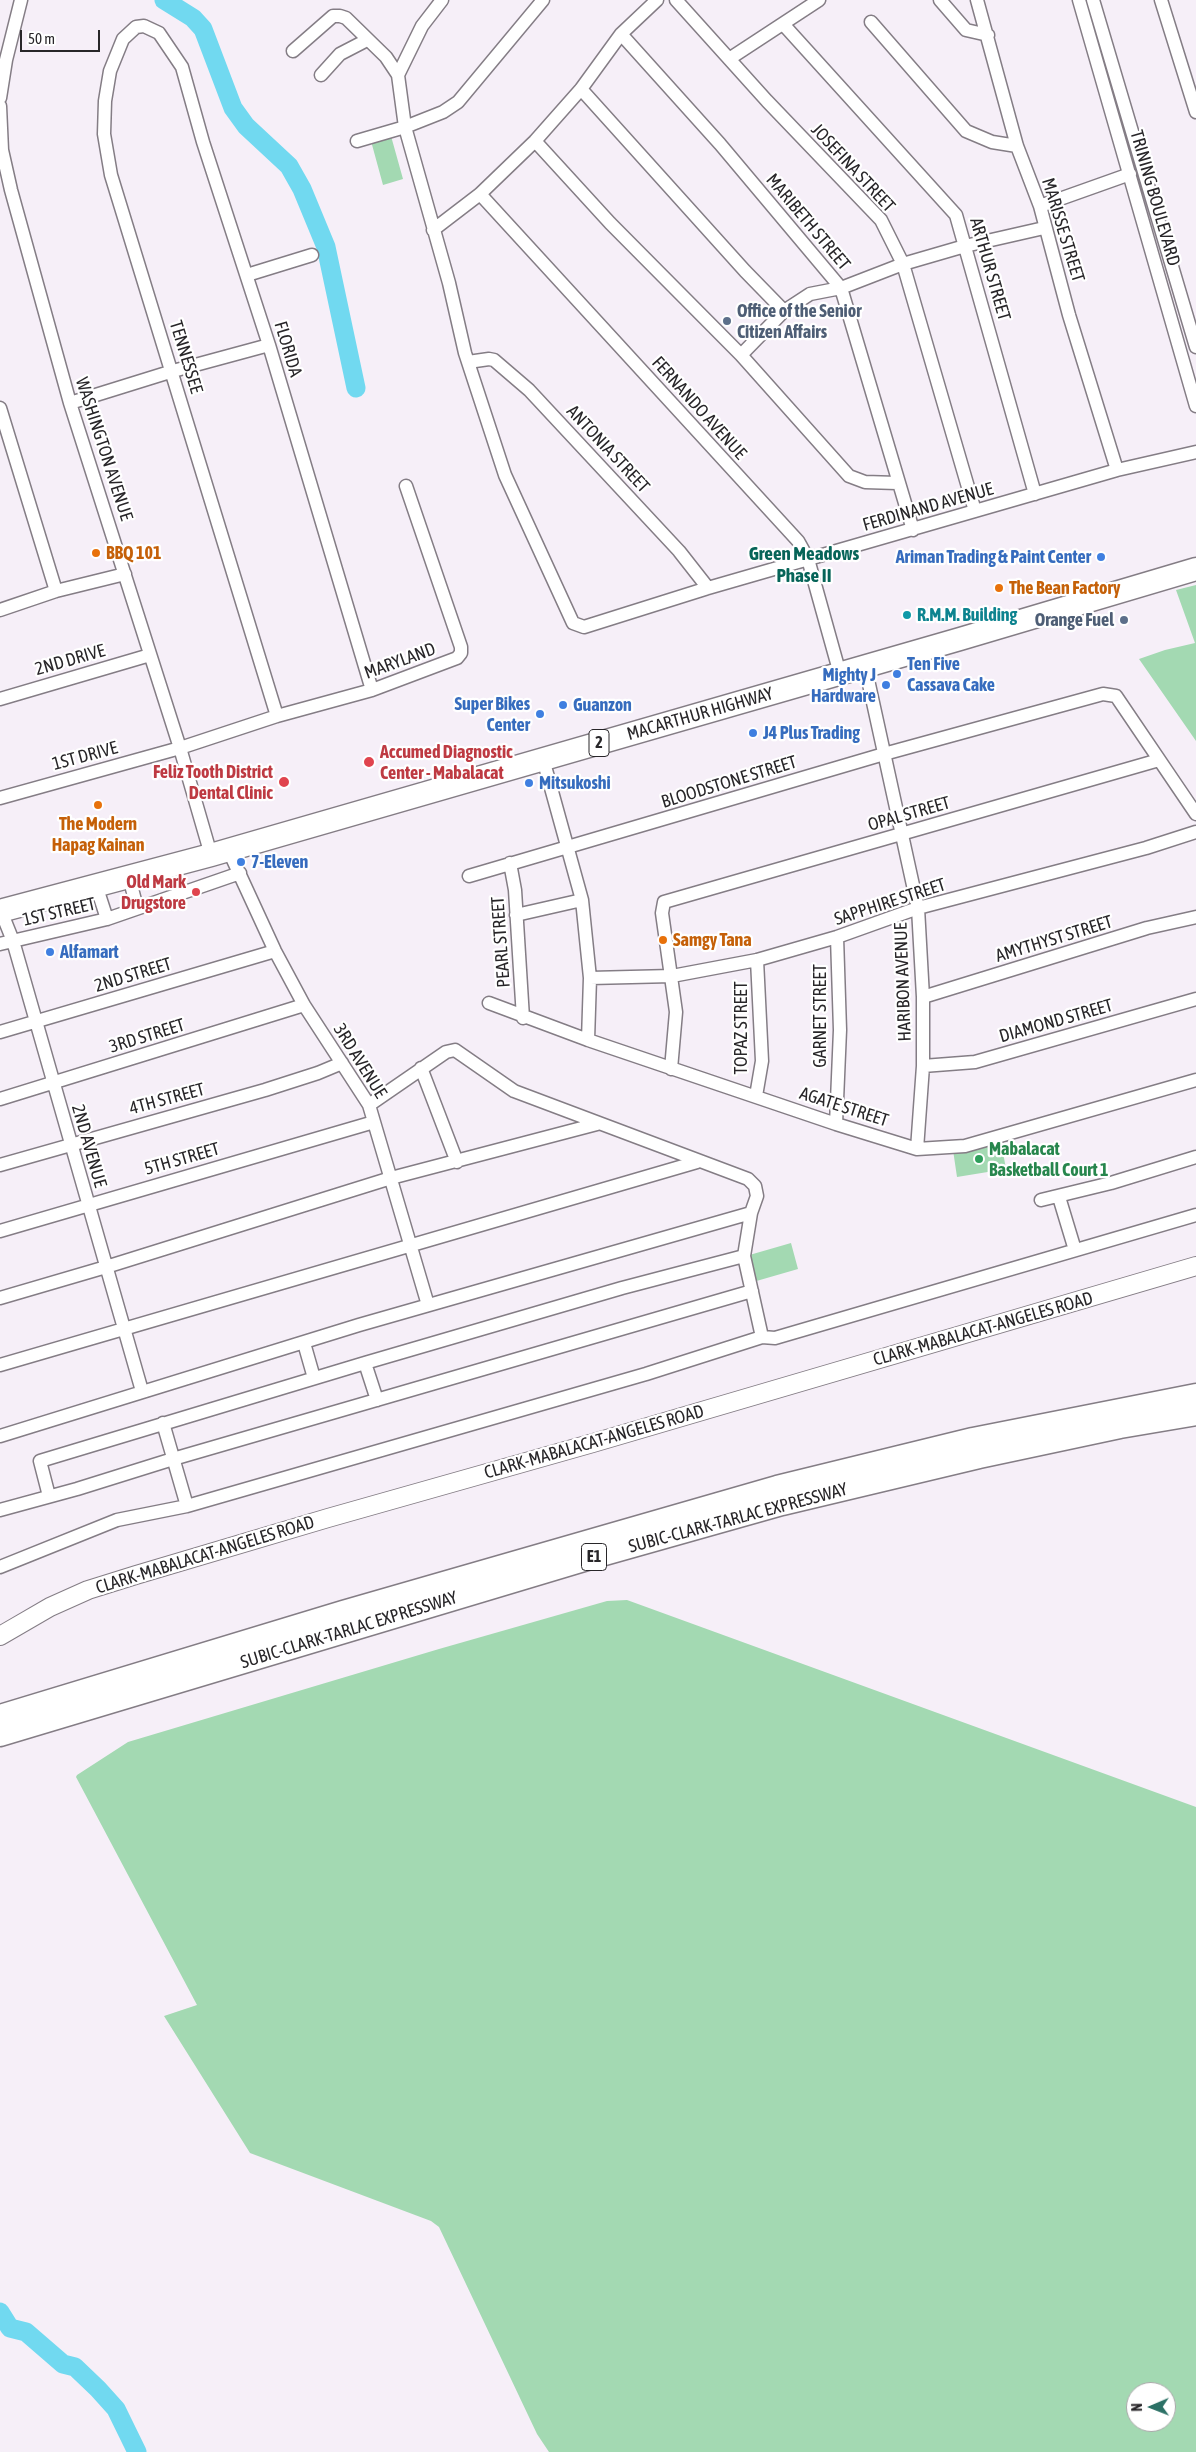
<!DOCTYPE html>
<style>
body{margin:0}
#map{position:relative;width:1196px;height:2452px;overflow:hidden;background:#f6eff8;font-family:"Asap Condensed",sans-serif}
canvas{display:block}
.north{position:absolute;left:1126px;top:2382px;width:50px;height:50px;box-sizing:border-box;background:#fff;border:1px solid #a9a8a9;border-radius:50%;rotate:269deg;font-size:14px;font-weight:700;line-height:20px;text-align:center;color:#282629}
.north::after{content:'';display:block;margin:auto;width:18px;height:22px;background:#2c7166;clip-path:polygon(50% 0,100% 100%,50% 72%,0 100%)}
.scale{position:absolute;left:20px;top:30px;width:80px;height:22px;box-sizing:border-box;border:2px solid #282629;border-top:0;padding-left:6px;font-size:15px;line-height:18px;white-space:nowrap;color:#282629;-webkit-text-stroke:4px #fff;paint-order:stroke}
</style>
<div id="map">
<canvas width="1196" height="2452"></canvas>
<div class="north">N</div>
<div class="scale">50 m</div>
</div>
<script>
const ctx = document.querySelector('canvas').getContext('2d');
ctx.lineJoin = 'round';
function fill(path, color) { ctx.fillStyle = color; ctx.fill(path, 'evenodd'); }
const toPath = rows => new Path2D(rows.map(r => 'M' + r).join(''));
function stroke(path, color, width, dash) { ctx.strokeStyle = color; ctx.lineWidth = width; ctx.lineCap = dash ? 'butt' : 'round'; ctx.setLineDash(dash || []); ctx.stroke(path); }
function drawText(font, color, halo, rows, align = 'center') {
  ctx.font = font + ' "Asap Condensed",sans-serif'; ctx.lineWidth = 4.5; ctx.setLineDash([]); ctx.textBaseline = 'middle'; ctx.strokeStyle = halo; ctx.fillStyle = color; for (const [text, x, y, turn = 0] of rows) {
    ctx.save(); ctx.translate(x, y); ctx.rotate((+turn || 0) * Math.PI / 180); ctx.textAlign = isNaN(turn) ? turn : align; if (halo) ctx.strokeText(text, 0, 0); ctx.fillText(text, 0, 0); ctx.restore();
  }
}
fill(toPath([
 [391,136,403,179,383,185,371,141],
 [1196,585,1196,741,1139,659,1165,650,1195,643,1176,590],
 [1001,1141,1006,1169,957,1177,953,1150],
 [791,1243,798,1269,753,1282,746,1256],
 [627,1600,1196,1807,1196,2452,549,2452,537,2434,439,2227,431,2221,250,2153,164,2016,197,2005,76,1777,77,1775,128,1742,439,1649,607,1601],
 [1136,2392,1166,2392,1166,2422,1136,2422]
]), '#a3d9b2');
stroke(toPath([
 [164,0,193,18,203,29,233,108,246,126,289,166,302,189,326,247,356,388],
 [0,2312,10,2328,26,2332,63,2364,75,2367,98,2389,116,2409,137,2452]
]), '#71d9f0', 19);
const street = toPath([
 [442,0,422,26,398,75,405,127,449,283,465,353,505,475,573,623,584,627,708,588,1117,470,1196,452],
 [676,0,767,101,881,220,903,264,975,511],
 [940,0,966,30,988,35],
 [977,0,1017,146,1040,206,1069,315,1117,470],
 [1079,0,1196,406],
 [1093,0,1196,347],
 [1161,0,1196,112],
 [871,22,966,131,992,142,1017,146],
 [783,24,956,215,1035,494],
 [621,34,720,144,841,288,913,530],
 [293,51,333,16,340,16,346,18,386,57,398,75],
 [729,59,819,0],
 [321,75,340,54,367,40],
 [581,89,745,271,784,311],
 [0,98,6,60,21,0],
 [0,106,2,150,11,190,70,403,180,748,211,855],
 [357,141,405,127,443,112,458,102,543,0],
 [535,141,610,223,741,355,849,476,865,482,897,483],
 [480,194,798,541,808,559,840,674],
 [1040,206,1130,174],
 [433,230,480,194,535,141,581,89,621,34,657,0],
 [247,275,312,255],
 [741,355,784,311,810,294,841,288,903,264,965,246,1044,228],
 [468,362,489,359,494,360,529,390,679,551,708,588],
 [70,403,173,371,269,345],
 [0,408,56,591],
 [0,610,56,591,125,574],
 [865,666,918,908,923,997,923,1066,917,1149],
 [0,699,150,655],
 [277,716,111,175,104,134,105,101,110,71,123,39,136,27,144,26,159,33,182,67,203,142,269,345,372,690],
 [543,759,582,900,590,978,588,1040],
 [0,798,180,748,277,716,372,690,457,658,461,653,461,647,406,486],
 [228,849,275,951,304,1005,369,1105,428,1305],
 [510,863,515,890,523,1018],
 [469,876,884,754,1103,694,1116,696,1196,814],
 [129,877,137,908],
 [96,885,107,919],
 [1,911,13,941,142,1391],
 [516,915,582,900],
 [0,944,107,919,240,873],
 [590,978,672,976,757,960,837,937,918,908,1146,848,1196,832],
 [923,997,1147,928,1196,917],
 [489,1003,588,1040,836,1124,917,1149,965,1146,1196,1080],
 [0,1032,275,951],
 [923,1066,975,1062,1196,999],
 [421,1068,457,1162],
 [671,1069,676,1012,662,913,664,902,1159,760],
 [756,1096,762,1061,757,960],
 [0,1099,304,1005],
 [836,1124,840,1030,837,937],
 [0,1165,265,1090,318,1073,342,1063],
 [1059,1197,1075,1250],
 [1041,1200,1111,1183,1196,1157],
 [751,1213,744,1256,762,1337],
 [0,1231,374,1122],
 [0,1298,106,1267,391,1178,597,1124],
 [304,1343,314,1378],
 [365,1363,377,1400],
 [0,1365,697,1162],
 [163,1423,187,1506],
 [0,1436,359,1325,751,1213,757,1196,755,1186,748,1179,514,1091,455,1050,446,1052,369,1105],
 [49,1496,40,1461,365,1363,622,1288,744,1256],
 [0,1510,77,1489,173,1459,752,1291],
 [0,1567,117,1520,187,1506,646,1374,762,1337,775,1338,1196,1215]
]);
const secondary = toPath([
 [0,1636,50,1607,88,1590,136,1575,328,1518,593,1443,1196,1266]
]);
const highway = toPath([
 [0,911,211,855,960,639,1196,569],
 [0,1716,343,1612,777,1487,973,1439,1196,1395],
 [0,1735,594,1557,782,1504,979,1457,1120,1427,1196,1414]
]);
stroke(street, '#847d85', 15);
stroke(secondary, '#847d85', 20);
stroke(highway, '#847d85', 25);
stroke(street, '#fff', 12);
stroke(secondary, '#fff', 18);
stroke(highway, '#fff', 22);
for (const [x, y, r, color] of [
 [727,321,5,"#5c6f8a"],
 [96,553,5,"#e8710a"],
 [1101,557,5,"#3f7fe0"],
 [999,588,5,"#e8710a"],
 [907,615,5,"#0f9aa8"],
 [1124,620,5,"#5c6f8a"],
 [897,674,5,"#3f7fe0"],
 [886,685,5,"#3f7fe0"],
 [563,705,5,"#3f7fe0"],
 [540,714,5,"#3f7fe0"],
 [753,733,5,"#3f7fe0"],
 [369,762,6,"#e0444e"],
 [284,782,6,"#e0444e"],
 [529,783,5,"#3f7fe0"],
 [98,805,5,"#e8710a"],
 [241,862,5,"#3f7fe0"],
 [196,892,5,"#e0444e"],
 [663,940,5,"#e8710a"],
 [50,952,5,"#3f7fe0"],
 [979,1159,5,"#2e9e5b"]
]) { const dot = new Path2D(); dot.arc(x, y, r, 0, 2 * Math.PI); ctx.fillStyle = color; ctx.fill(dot); stroke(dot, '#fff', 2); }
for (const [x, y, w] of [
 [599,743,20],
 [594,1557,25]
]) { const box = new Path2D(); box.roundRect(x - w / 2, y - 13.5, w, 27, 4); ctx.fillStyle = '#fff'; ctx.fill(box); stroke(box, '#282629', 1); }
drawText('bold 16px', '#282629', null, [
 ["2",599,743],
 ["E1",594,1557]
]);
drawText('18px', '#282629', '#fff', [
 ["JOSEFINA STREET",853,168,47],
 ["TRINING BOULEVARD",1155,198,74],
 ["MARIBETH STREET",808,222,50],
 ["MARISSE STREET",1063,230,73],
 ["ARTHUR STREET",990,269,74],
 ["FLORIDA",288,349,73],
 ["TENNESSEE",186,357,73],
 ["FERNANDO AVENUE",699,408,48],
 ["WASHINGTON AVENUE",104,449,72],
 ["ANTONIA STREET",608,449,47],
 ["FERDINAND AVENUE",928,507,-16],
 ["2ND DRIVE",70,660,-16],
 ["MARYLAND",400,661,-20],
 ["MACARTHUR HIGHWAY",700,714,-16],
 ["1ST DRIVE",85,756,-15],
 ["BLOODSTONE STREET",729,782,-17],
 ["OPAL STREET",909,814,-16],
 ["SAPPHIRE STREET",890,902,-18],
 ["1ST STREET",59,912,-13],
 ["AMYTHYST STREET",1054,939,-17],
 ["PEARL STREET",501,942,-94],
 ["2ND STREET",133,975,-17],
 ["HARIBON AVENUE",903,982,-92],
 ["GARNET STREET",820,1016,-90],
 ["DIAMOND STREET",1056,1021,-16],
 ["TOPAZ STREET",741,1028,-90],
 ["3RD STREET",147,1036,-17],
 ["3RD AVENUE",360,1061,58],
 ["4TH STREET",167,1099,-15],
 ["AGATE STREET",844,1107,18],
 ["2ND AVENUE",89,1146,74],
 ["5TH STREET",182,1159,-16],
 ["CLARK-MABALACAT-ANGELES ROAD",983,1329,-16],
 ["CLARK-MABALACAT-ANGELES ROAD",594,1442,-16],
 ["SUBIC-CLARK-TARLAC EXPRESSWAY",738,1518,-15],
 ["CLARK-MABALACAT-ANGELES ROAD",205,1555,-17],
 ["SUBIC-CLARK-TARLAC EXPRESSWAY",349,1630,-17]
]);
drawText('bold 18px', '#4e5e75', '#fff', [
 ["Office of the Senior",737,311],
 ["Citizen Affairs",737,332],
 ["Orange Fuel",1114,620,"right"]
], 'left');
drawText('bold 18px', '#c56008', '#fff', [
 ["BBQ 101",106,553],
 ["The Bean Factory",1009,588],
 ["The Modern",98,824,"center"],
 ["Hapag Kainan",98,845,"center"],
 ["Samgy Tana",673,940]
], 'left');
drawText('bold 18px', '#366cbe', '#fff', [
 ["Ariman Trading & Paint Center",1091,557,"right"],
 ["Ten Five",907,664],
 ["Cassava Cake",907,685],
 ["Mighty J",876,675,"right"],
 ["Hardware",876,696,"right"],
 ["Super Bikes",530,704,"right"],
 ["Center",530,725,"right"],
 ["Guanzon",573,705],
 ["J4 Plus Trading",763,733],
 ["Mitsukoshi",539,783],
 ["7-Eleven",251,862],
 ["Alfamart",60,952]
], 'left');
drawText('bold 18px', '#0d838f', '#fff', [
 ["R.M.M. Building",917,615]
], 'left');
drawText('bold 18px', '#be3a42', '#fff', [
 ["Accumed Diagnostic",380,752,"left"],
 ["Center - Mabalacat",380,773,"left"],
 ["Feliz Tooth District",273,772],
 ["Dental Clinic",273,793],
 ["Old Mark",186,882],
 ["Drugstore",186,903]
], 'right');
drawText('bold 18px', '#27864d', '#fff', [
 ["Mabalacat",989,1149],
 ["Basketball Court 1",989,1170]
], 'left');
drawText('bold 19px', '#066458', '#fff', [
 ["Green Meadows",804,554],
 ["Phase II",804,576]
]);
</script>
